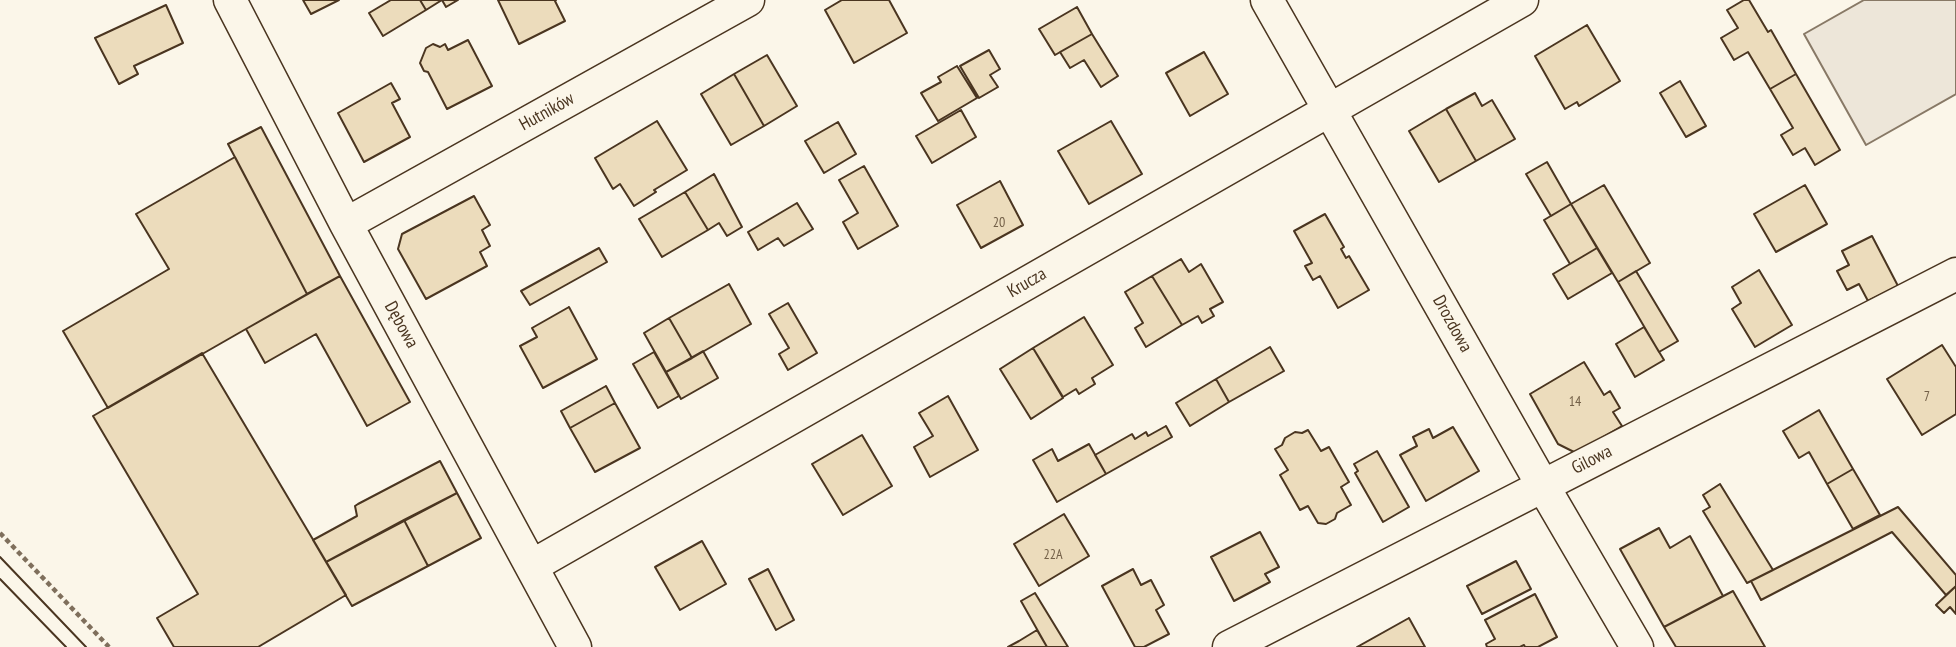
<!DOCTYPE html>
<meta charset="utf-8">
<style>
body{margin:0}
canvas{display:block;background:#fbf6e9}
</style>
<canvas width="1956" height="647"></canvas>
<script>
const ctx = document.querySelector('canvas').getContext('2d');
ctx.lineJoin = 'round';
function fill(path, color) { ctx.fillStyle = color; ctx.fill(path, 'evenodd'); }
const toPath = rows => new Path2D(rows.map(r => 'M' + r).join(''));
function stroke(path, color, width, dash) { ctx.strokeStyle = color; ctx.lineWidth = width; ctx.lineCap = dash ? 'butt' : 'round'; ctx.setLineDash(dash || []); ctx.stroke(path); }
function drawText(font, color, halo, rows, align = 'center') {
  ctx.font = font + ' "PT Sans Narrow",sans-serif'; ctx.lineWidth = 5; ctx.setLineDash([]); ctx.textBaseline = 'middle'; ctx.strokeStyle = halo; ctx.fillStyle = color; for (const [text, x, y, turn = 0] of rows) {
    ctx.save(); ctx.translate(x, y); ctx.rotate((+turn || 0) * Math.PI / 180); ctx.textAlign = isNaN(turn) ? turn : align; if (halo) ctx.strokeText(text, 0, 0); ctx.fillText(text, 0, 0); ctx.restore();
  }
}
const green = toPath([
 [1864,0,1956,0,1956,94,1866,145,1804,34,1864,0]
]);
fill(green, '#ede6d9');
stroke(green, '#887966', 2);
const building = toPath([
 [303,0,339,0,311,14,303,0],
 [391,0,420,0,426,10,383,36,369,13,391,0],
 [420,0,458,0,446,7,442,0,426,10,420,0],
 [498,0,556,0,555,1,565,21,519,44,498,0],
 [842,0,889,0,907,33,854,63,825,10,842,0],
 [1744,0,1749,0,1768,32,1771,30,1796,74,1770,89,1748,52,1734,60,1721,38,1738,28,1727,10,1744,0],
 [166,5,183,43,134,66,138,74,119,84,95,38,166,5],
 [1077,7,1092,34,1055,55,1039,29,1077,7],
 [1587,25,1620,81,1579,106,1577,102,1565,109,1535,56,1587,25],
 [1092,34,1118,76,1101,87,1084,60,1070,68,1060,52,1092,34],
 [468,40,492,86,447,109,428,72,424,71,420,63,426,48,433,44,440,47,445,44,448,50,468,40],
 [989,50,1000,69,990,75,998,87,979,98,960,66,989,50],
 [1204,52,1228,94,1190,116,1166,73,1204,52],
 [767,55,797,106,764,126,734,74,767,55],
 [957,66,977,98,938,121,921,93,941,82,938,77,957,66],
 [734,74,764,126,731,145,701,94,734,74],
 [1796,74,1840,150,1815,165,1805,148,1793,155,1781,135,1793,128,1770,89,1796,74],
 [1680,81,1706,126,1686,137,1660,93,1680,81],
 [391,83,400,99,392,103,410,137,364,162,338,113,391,83],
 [1475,93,1482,106,1492,100,1515,139,1476,161,1446,109,1475,93],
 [1446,109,1476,161,1439,182,1409,131,1446,109],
 [961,110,976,137,932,163,916,136,961,110],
 [657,121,687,170,654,190,656,192,634,206,620,184,613,189,595,158,657,121],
 [1111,121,1142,174,1089,204,1058,151,1111,121],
 [838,122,856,154,824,173,805,141,838,122],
 [261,127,340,276,307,294,228,144,261,127],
 [235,157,307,294,108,408,63,331,169,269,136,214,235,157],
 [1547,162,1571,204,1551,216,1526,174,1547,162],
 [864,166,898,226,858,249,843,222,858,213,839,180,864,166],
 [714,174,742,227,727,236,719,223,708,230,685,192,714,174],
 [1000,181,1023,225,981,248,957,205,1000,181],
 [1604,185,1650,263,1618,282,1571,204,1604,185],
 [1805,185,1827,224,1776,252,1754,214,1805,185],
 [685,192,708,230,662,257,639,219,685,192],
 [474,196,490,225,482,230,490,246,480,252,487,266,426,299,398,249,402,234,474,196],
 [797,203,813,229,784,246,778,238,758,250,748,232,797,203],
 [1571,204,1597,248,1570,264,1544,220,1571,204],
 [1325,214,1344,247,1341,249,1346,258,1349,256,1369,290,1338,308,1320,276,1313,280,1305,266,1312,263,1294,231,1325,214],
 [1872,236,1898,286,1868,301,1859,284,1847,290,1837,271,1849,265,1842,251,1872,236],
 [599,248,607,262,530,305,521,291,599,248],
 [1597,248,1612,273,1568,299,1553,274,1597,248],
 [1181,259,1189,272,1201,264,1223,302,1210,309,1214,316,1202,323,1198,316,1182,325,1152,276,1181,259],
 [1759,270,1792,325,1755,347,1732,309,1741,303,1732,287,1759,270],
 [1636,271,1678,341,1659,352,1618,282,1636,271],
 [340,276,410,402,367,426,316,334,265,363,246,329,340,276],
 [1152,276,1182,325,1146,347,1135,328,1143,323,1125,292,1152,276],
 [729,284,751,324,692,358,669,318,729,284],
 [788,303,817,353,788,370,779,354,789,348,769,314,788,303],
 [569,307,597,359,543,388,520,346,537,337,532,328,569,307],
 [1084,317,1113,365,1092,378,1095,384,1079,394,1076,389,1063,397,1033,348,1084,317],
 [669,318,692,358,666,372,644,333,669,318],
 [1644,327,1664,360,1635,377,1616,344,1644,327],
 [1942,345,1956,367,1956,414,1922,435,1887,379,1942,345],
 [1270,347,1284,371,1229,402,1216,379,1270,347],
 [1033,348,1063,398,1031,419,1000,369,1033,348],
 [703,351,718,378,681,399,666,372,703,351],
 [654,352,679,396,658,408,633,364,654,352],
 [202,353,346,595,258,647,174,647,157,618,198,594,93,416,202,353],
 [1584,362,1604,395,1610,391,1620,408,1613,412,1622,426,1576,453,1558,444,1530,394,1584,362],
 [1216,379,1229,402,1190,426,1176,403,1216,379],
 [606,386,615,403,570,428,561,411,606,386],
 [948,396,978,450,930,477,914,447,933,436,919,413,948,396],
 [615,403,640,448,595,472,570,428,615,403],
 [1819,410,1853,469,1827,484,1809,452,1799,458,1783,431,1819,410],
 [1166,426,1172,437,1106,474,1095,455,1132,434,1135,439,1146,432,1148,436,1166,426],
 [1453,427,1479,471,1426,501,1400,455,1417,446,1413,437,1429,429,1433,438,1453,427],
 [1308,430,1321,451,1329,447,1349,482,1341,487,1351,505,1337,513,1335,519,1326,524,1318,523,1308,506,1300,510,1280,475,1288,470,1275,449,1282,445,1285,438,1295,432,1302,433,1308,430],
 [862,435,892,486,843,515,812,464,862,435],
 [1089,444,1106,474,1057,502,1033,460,1052,449,1058,461,1089,444],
 [1377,451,1409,507,1383,522,1355,473,1358,471,1354,464,1377,451],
 [440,461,457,493,326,562,313,540,357,516,355,506,358,504,440,461],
 [1853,469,1880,515,1853,529,1827,484,1853,469],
 [1720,484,1773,570,1747,583,1703,511,1710,507,1703,495,1720,484],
 [457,493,481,538,428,566,404,520,457,493],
 [1898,507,1956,575,1956,586,1946,595,1892,532,1761,600,1751,581,1898,507],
 [1064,514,1089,556,1039,586,1014,544,1064,514],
 [404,520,428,566,352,606,326,562,404,520],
 [1659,528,1670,548,1690,536,1723,596,1664,627,1620,549,1659,528],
 [1260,532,1279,567,1265,574,1270,582,1234,601,1211,557,1260,532],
 [702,541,726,584,680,610,655,567,702,541],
 [1516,561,1531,589,1482,614,1467,586,1516,561],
 [768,569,794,620,776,630,749,579,768,569],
 [1133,569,1141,585,1151,580,1164,605,1156,610,1169,634,1144,647,1135,647,1102,586,1133,569],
 [1956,586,1956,614,1950,607,1944,613,1936,605,1956,586],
 [1733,591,1765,647,1676,647,1664,627,1733,591],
 [1035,593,1068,647,1047,647,1021,601,1035,593],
 [1535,594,1557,637,1538,647,1525,647,1524,645,1520,647,1487,647,1486,644,1495,639,1485,620,1535,594],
 [1409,618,1425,647,1357,647,1409,618],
 [1037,630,1047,647,1008,647,1019,641,1037,630]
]);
fill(building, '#ecdcbc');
stroke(building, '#4a3520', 2);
const street = toPath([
 [230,0,346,224,575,647],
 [1267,0,1543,486,1637,647],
 [346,224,748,0],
 [532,566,1522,0],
 [1229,647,1956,274]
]);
stroke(street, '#4a3520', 35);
stroke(toPath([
 [0,533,109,647]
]), '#7f6f5c', 4.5, [5, 3.5]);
stroke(street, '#fbf6e9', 32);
stroke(toPath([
 [0,557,86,647],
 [0,579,66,647]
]), '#4a3520', 2);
drawText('14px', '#725f47', null, [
 ["20",999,223],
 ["7",1927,397],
 ["14",1575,402],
 ["22A",1053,555]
]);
drawText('18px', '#4a3520', '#fbf6e9', [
 ["Hutników",547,112,-29],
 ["Krucza",1027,283,-30],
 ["Drozdowa",1452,324,61],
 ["Dębowa",401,325,61],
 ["Gilowa",1592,460,-27]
]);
</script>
